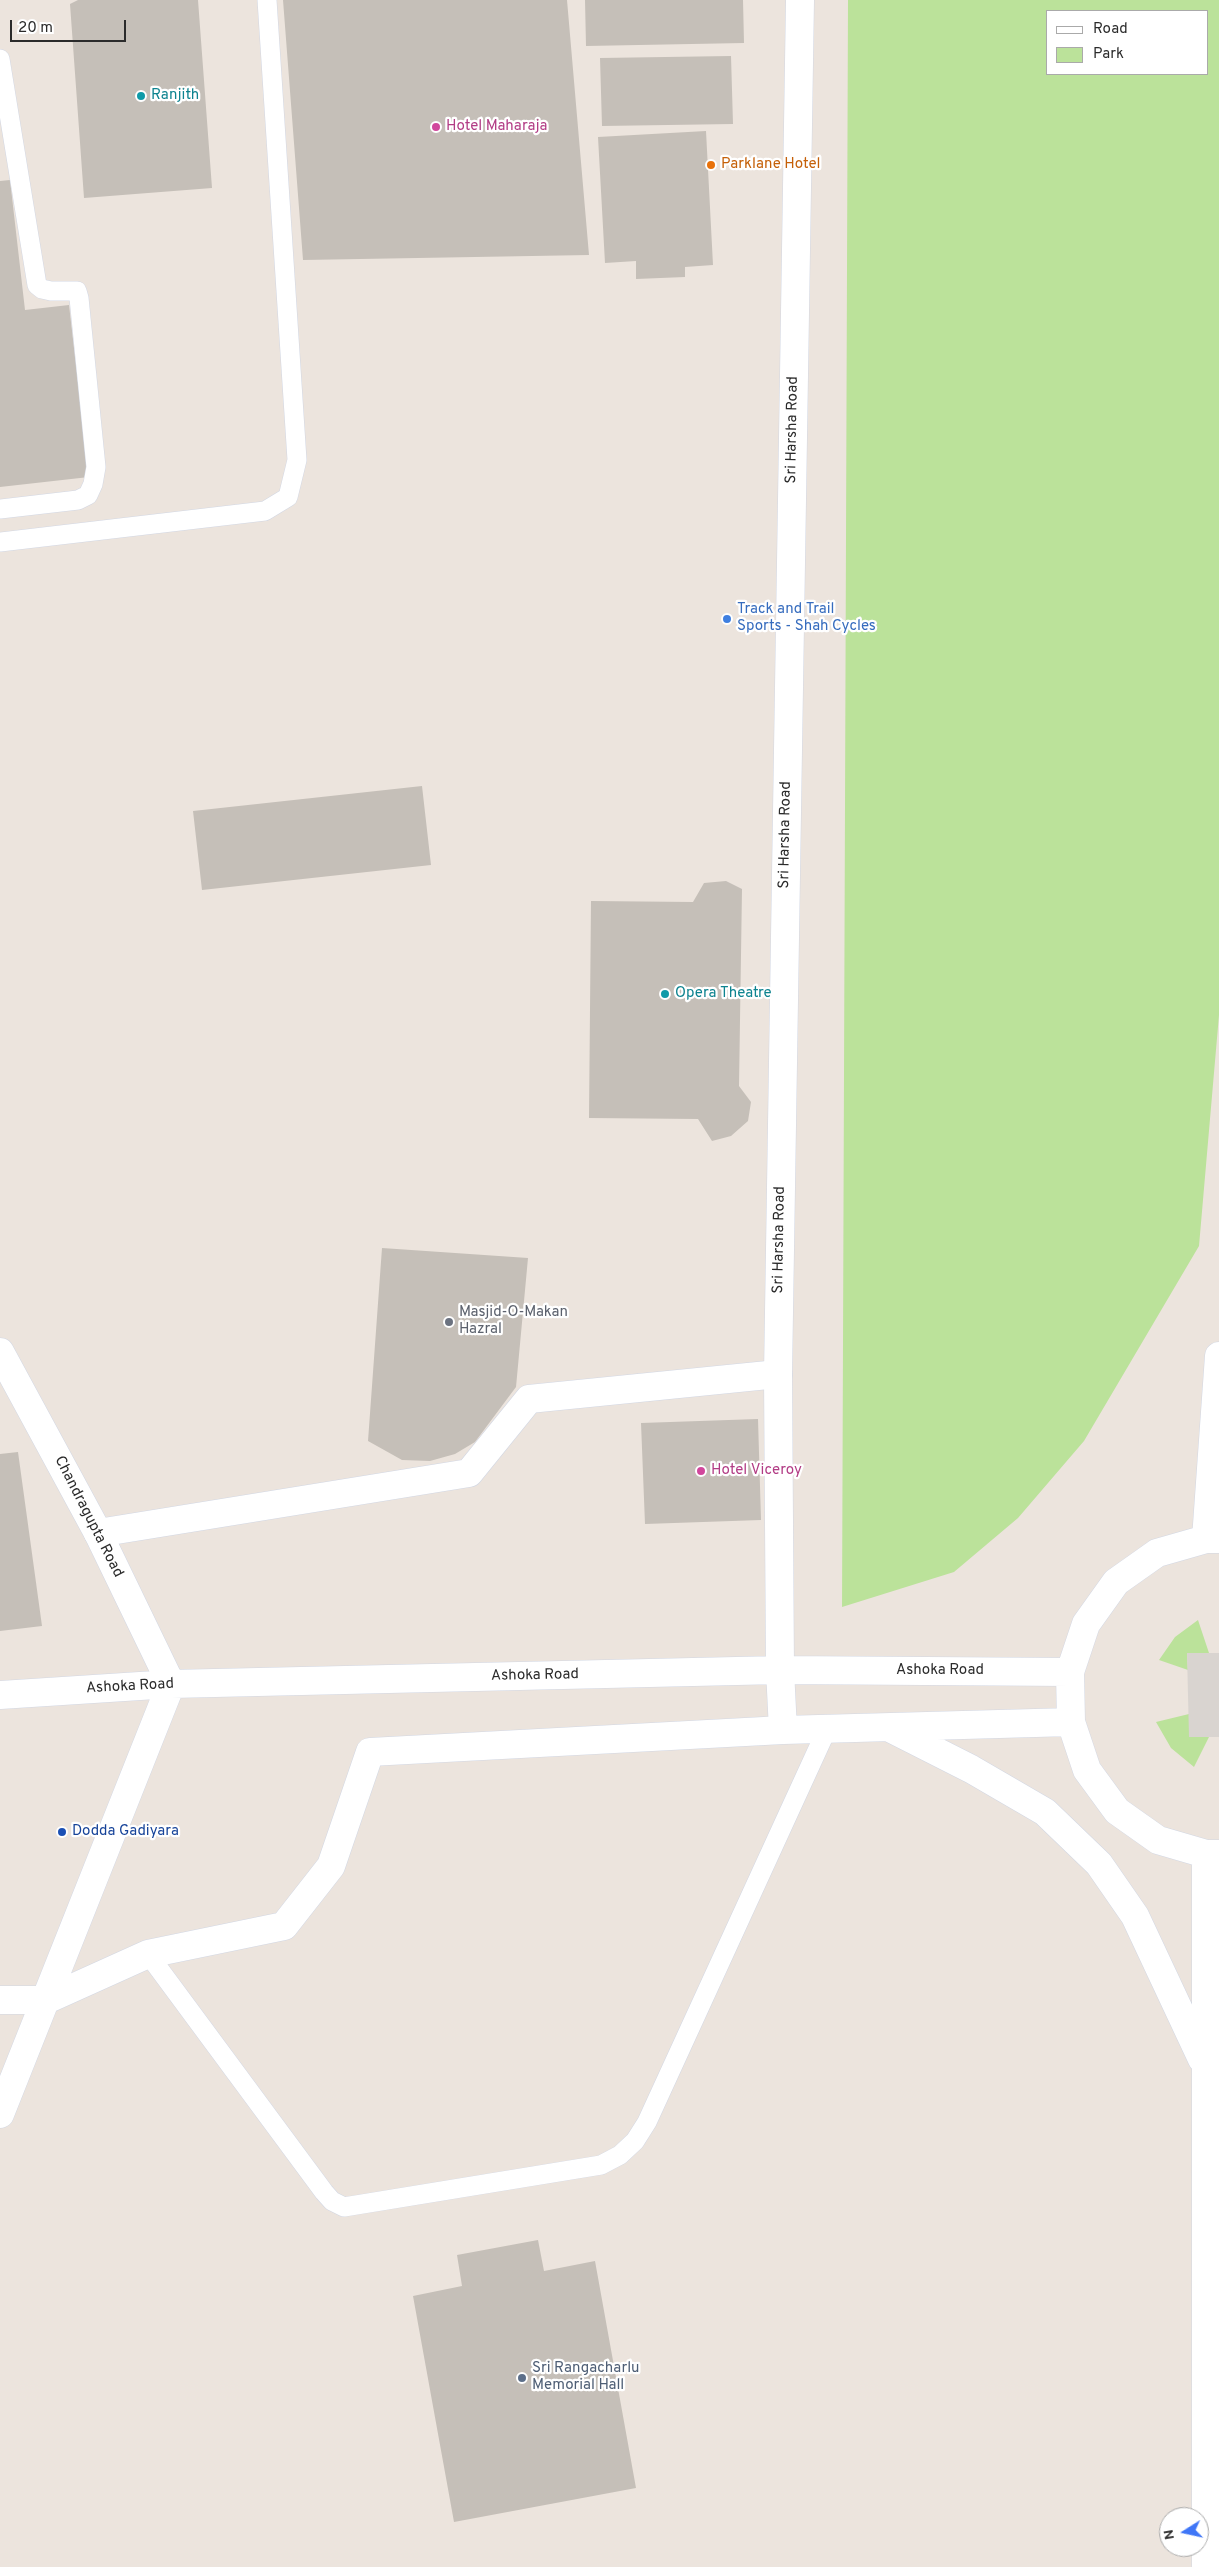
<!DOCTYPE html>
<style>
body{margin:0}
#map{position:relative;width:1219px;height:2567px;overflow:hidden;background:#ece4dd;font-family:Overpass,sans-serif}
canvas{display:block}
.legend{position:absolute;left:1046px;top:10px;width:162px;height:65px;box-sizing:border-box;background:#fff;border:1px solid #aaa;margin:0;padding:6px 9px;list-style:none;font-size:15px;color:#2b2b2b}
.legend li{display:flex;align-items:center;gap:10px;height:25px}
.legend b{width:25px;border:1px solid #aaa}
.north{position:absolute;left:1159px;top:2507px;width:50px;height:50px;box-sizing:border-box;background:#fff;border:1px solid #aaa;border-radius:50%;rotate:260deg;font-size:14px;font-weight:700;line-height:20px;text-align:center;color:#2b2b2b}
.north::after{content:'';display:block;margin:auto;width:18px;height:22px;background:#3f76f7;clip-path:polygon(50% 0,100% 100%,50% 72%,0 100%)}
.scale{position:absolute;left:10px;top:20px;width:116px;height:22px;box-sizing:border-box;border:2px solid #2b2b2b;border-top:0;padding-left:6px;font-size:15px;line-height:18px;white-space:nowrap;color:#2b2b2b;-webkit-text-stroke:4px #fff;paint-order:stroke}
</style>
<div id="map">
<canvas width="1219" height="2567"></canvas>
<ul class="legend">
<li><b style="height:6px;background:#fff"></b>Road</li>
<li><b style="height:14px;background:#bbe29a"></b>Park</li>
</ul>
<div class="north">N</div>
<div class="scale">20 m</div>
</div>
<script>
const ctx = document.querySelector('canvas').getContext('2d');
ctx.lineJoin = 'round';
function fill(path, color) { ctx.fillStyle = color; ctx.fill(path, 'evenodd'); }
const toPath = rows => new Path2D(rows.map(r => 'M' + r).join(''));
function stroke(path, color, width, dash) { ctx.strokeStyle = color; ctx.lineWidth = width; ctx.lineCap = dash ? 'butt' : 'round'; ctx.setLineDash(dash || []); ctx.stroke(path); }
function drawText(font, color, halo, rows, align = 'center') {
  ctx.font = font + ' Overpass,sans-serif'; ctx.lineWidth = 4.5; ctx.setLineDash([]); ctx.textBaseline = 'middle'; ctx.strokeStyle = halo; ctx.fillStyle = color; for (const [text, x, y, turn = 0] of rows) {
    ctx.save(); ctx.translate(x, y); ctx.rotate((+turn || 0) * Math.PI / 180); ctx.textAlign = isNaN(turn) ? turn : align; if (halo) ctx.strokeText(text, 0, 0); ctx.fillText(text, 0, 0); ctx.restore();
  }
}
fill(toPath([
 [848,0,1219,0,1219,1015,1199,1246,1084,1441,1018,1518,954,1572,842,1607],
 [1048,11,1208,11,1208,74,1048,74],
 [1198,1620,1209,1653,1187,1653,1188,1670,1159,1660,1175,1637],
 [1189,1714,1189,1737,1209,1737,1194,1767,1171,1748,1156,1722]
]), '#bbe29a');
fill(toPath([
 [1187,1653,1219,1653,1219,1737,1189,1737]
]), '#d9d4d0');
fill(toPath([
 [78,0,198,0,212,188,84,198,70,4],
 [283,0,567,0,589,255,303,260],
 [585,0,743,0,744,43,586,46],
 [731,56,733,124,602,126,600,58],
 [706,131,713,265,685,267,685,277,636,279,636,261,605,263,598,137],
 [10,180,25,310,69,305,89,477,0,487,0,181],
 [422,786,431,865,202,890,193,811],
 [726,881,742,889,739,1086,751,1102,748,1121,731,1136,712,1141,698,1119,589,1118,591,901,693,902,704,883],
 [382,1248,528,1258,516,1387,475,1442,455,1454,430,1461,402,1460,368,1441],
 [758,1419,761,1520,645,1524,641,1423],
 [18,1452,42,1626,0,1631,0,1454],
 [538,2240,544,2271,595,2261,636,2488,454,2522,413,2296,462,2286,457,2255]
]), '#c5bfb8');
const lane = toPath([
 [0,59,37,285,42,289,51,291,77,291,79,298,96,467,93,484,88,495,78,500,0,509],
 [0,542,265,511,288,497,297,460,267,0],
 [148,1954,324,2192,332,2201,344,2207,601,2165,620,2155,635,2141,647,2122,827,1729]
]);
const street = toPath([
 [98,1533,469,1473,529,1399,778,1374],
 [0,2000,46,2000]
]);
const secondary = toPath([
 [0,1352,98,1533,171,1684],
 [1206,1539,1219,1356],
 [1219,1539,1206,1539,1157,1553,1116,1582,1086,1624,1070,1672,1071,1722,1087,1770,1117,1811,1158,1840,1206,1854,1219,1854],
 [0,1695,171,1684,780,1670,1070,1672],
 [892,1729,971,1769,1045,1812,1099,1864,1135,1916,1202,2059],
 [783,1730,780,1670,778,1374,800,0],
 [1206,1854,1206,2567],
 [46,2000,148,1954,284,1926,331,1866,370,1752,783,1730,1071,1722],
 [0,2114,171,1684]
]);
stroke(lane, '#d2d7e3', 20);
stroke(street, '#d2d7e3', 29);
stroke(secondary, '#d2d7e3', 29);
stroke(lane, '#fff', 19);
stroke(street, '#fff', 28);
stroke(secondary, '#fff', 28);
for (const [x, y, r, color] of [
 [141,96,5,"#0f9aa8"],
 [436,127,5,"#d1479c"],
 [711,165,5,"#e8710a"],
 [727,619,5,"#3f7fe0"],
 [665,994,5,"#0f9aa8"],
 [449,1322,5,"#6b7280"],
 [701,1471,5,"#d1479c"],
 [62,1832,5,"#1a4fb4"],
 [522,2378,5,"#5c6f8a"]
]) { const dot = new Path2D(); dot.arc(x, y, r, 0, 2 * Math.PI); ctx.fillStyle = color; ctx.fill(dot); stroke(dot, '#fff', 2); }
drawText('15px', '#0d838f', '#fff', [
 ["Ranjith",151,96],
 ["Opera Theatre",675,994]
], 'left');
drawText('15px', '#b23c85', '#fff', [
 ["Hotel Maharaja",446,127],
 ["Hotel Viceroy",711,1471]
], 'left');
drawText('15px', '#c56008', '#fff', [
 ["Parklane Hotel",721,165]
], 'left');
drawText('15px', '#2b2b2b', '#fff', [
 ["Sri Harsha Road",793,430,-89],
 ["Sri Harsha Road",786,835,-89],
 ["Sri Harsha Road",780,1240,-89],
 ["Chandragupta Road",88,1517,63],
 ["Ashoka Road",940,1671],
 ["Ashoka Road",535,1676,-1],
 ["Ashoka Road",130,1687,-3]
]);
drawText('15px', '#366cbe', '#fff', [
 ["Track and Trail",737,610],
 ["Sports - Shah Cycles",737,627]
], 'left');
drawText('15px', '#5b616d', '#fff', [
 ["Masjid-O-Makan",459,1313],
 ["Hazral",459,1330]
], 'left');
drawText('15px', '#164399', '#fff', [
 ["Dodda Gadiyara",72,1832]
], 'left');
drawText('15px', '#4e5e75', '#fff', [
 ["Sri Rangacharlu",532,2369],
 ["Memorial Hall",532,2386]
], 'left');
</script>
